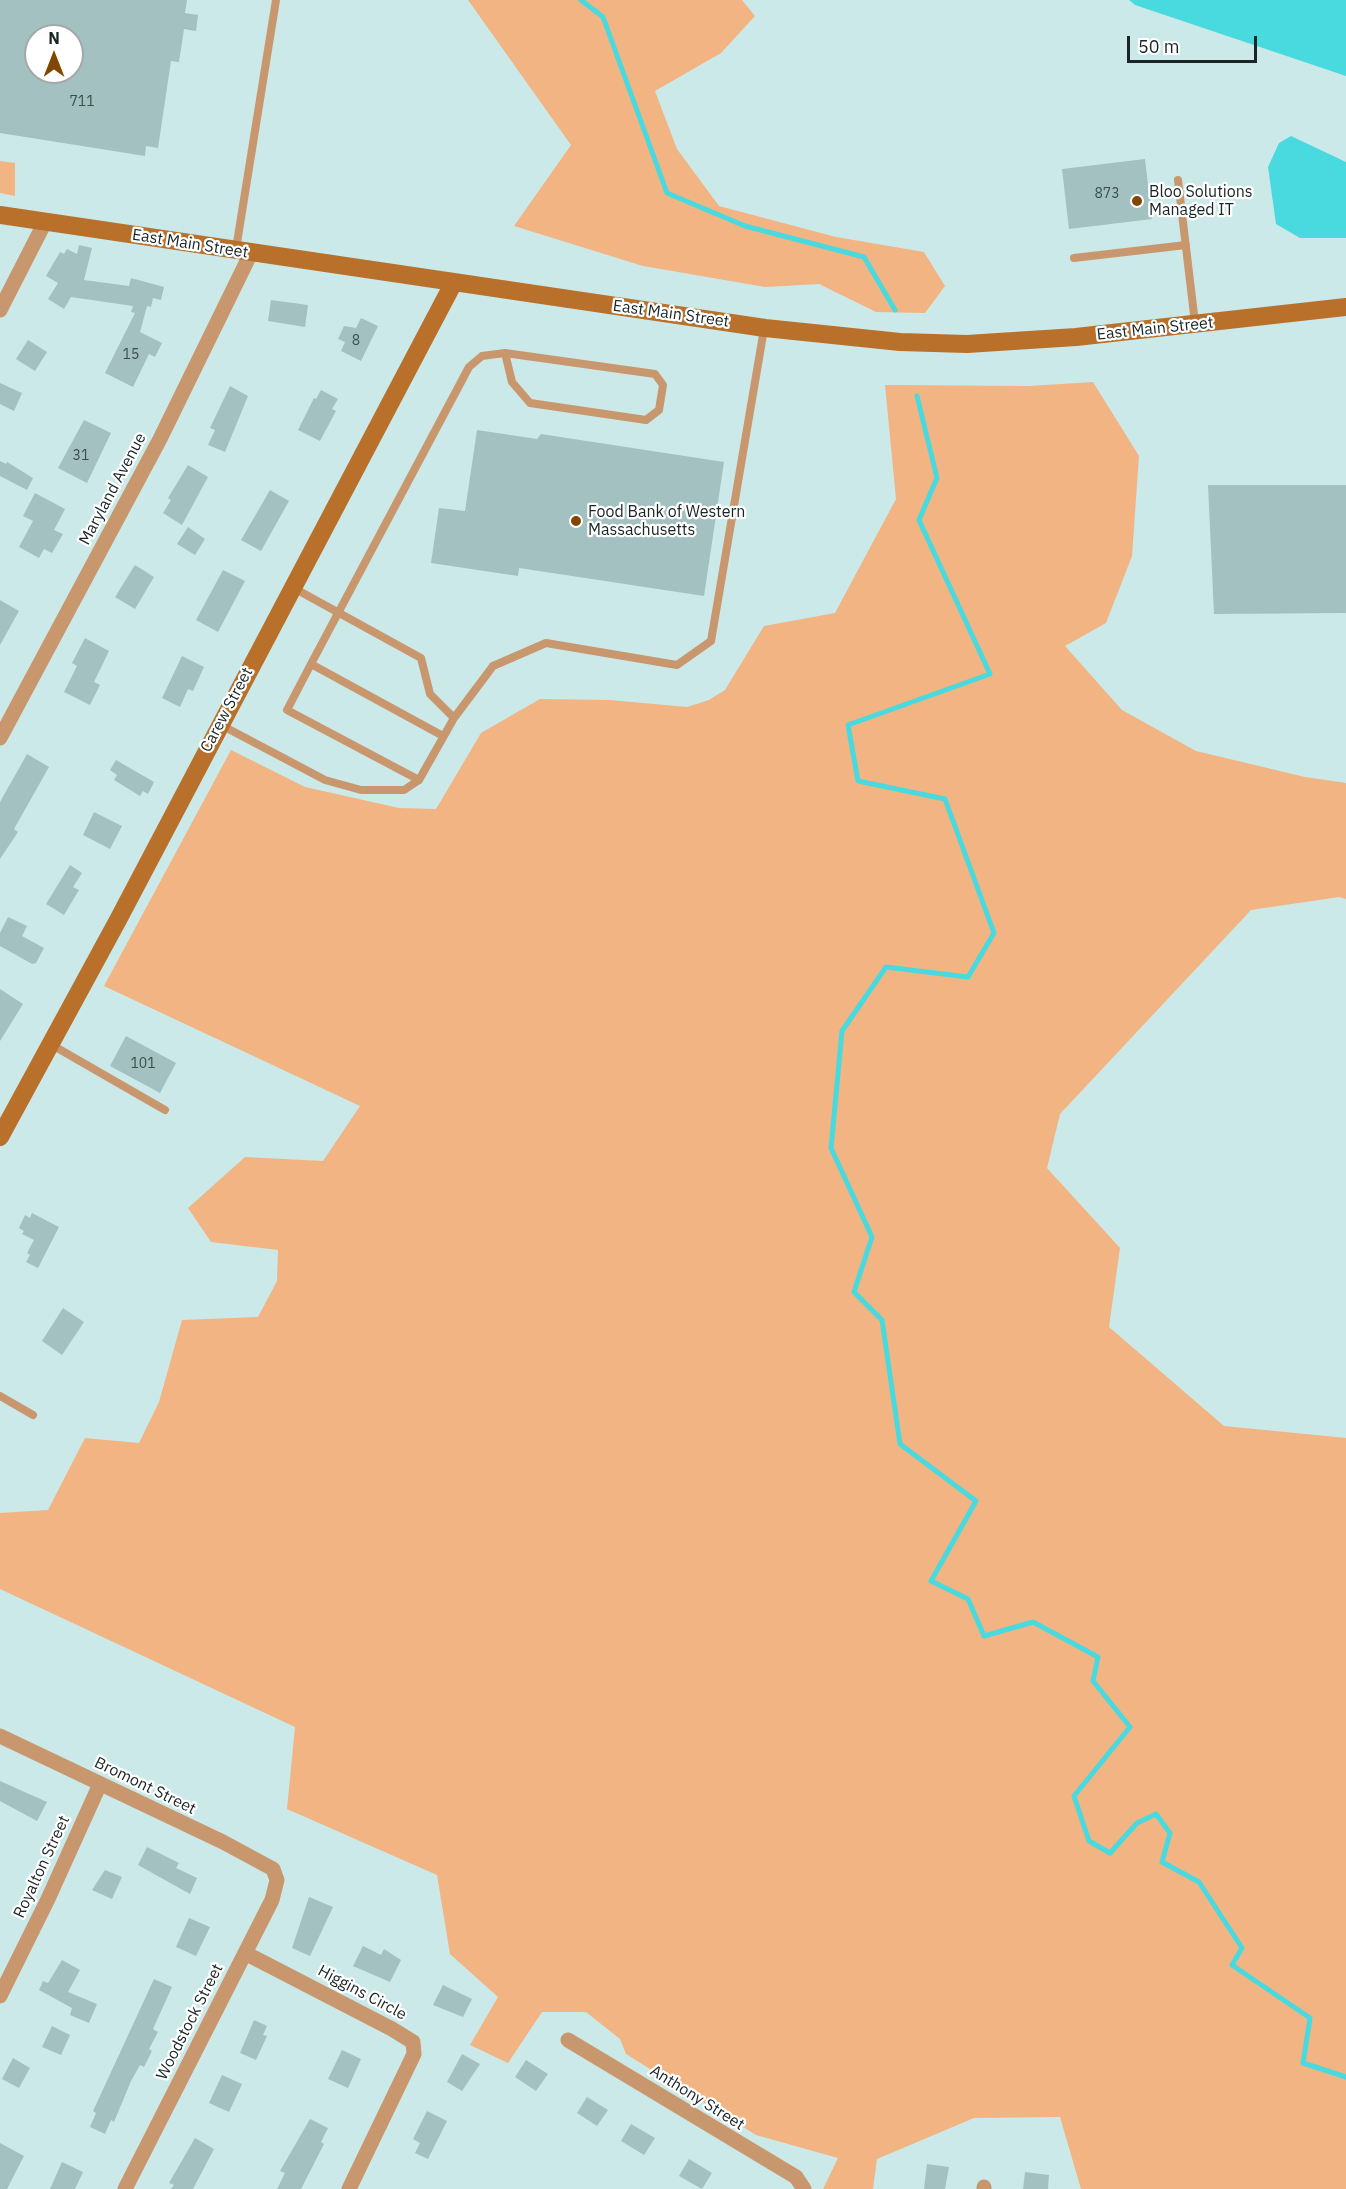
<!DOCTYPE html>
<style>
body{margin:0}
#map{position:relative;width:1346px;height:2189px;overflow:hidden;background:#cbe9e9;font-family:"IBM Plex Sans",sans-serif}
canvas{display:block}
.north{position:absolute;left:24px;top:24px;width:60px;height:60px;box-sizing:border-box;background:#fff;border:2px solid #a3a8a8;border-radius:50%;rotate:0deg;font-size:16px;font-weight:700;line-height:24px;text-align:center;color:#1a2525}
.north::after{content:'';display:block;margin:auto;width:21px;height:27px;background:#824600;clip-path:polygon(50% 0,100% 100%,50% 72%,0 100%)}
.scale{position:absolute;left:1127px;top:36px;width:130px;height:27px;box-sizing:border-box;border:3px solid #1a2525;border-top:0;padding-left:8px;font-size:18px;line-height:21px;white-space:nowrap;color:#1a2525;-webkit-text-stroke:4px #fff;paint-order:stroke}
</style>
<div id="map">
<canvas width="1346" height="2189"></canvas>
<div class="north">N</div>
<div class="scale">50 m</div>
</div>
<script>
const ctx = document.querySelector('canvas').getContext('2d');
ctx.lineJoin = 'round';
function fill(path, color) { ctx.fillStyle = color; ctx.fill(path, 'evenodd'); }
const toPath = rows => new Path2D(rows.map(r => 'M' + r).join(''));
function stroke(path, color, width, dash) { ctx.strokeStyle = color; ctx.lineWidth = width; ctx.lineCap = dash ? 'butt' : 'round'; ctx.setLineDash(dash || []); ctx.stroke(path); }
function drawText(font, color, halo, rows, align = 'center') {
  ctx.font = font + ' "IBM Plex Sans",sans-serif'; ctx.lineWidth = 4.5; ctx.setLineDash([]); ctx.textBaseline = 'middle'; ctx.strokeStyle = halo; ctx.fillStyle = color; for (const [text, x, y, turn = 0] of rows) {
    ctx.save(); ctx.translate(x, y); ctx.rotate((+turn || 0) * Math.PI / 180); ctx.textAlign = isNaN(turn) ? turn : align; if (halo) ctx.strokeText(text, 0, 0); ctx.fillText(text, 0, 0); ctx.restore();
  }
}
fill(toPath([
 [468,0,742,0,755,16,721,53,655,91,677,149,719,206,836,237,924,252,945,286,925,313,876,312,819,284,765,287,643,266,514,226,571,145],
 [0,161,15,163,15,196,0,193],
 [1093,382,1139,456,1132,556,1106,623,1065,646,1122,710,1196,751,1305,777,1346,783,1346,899,1339,897,1251,910,1060,1114,1047,1168,1120,1248,1109,1327,1224,1426,1346,1438,1346,2189,1081,2189,1060,2117,974,2118,877,2159,873,2189,823,2189,838,2158,756,2135,626,2054,620,2039,586,2012,542,2012,508,2063,470,2045,498,1997,450,1954,437,1875,287,1809,295,1727,0,1589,0,1513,48,1510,85,1438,139,1443,159,1402,182,1320,258,1317,277,1281,278,1250,211,1242,188,1208,245,1157,323,1161,360,1106,104,986,231,750,305,787,399,808,436,809,481,733,540,699,610,700,687,707,709,700,725,690,764,626,835,613,896,499,885,385,1030,386]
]), '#f2b482');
fill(toPath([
 [1129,0,1346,0,1346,76,1135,5],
 [1291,136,1346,162,1346,238,1300,238,1276,224,1268,167,1279,143]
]), '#49dadf');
stroke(toPath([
 [581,0,603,17,667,193,745,226,864,257,895,310],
 [917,396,937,478,919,520,990,674,848,725,858,781,945,799,994,933,968,977,886,967,842,1031,831,1148,872,1237,854,1292,882,1320,900,1444,976,1501,931,1581,968,1599,984,1636,1033,1622,1098,1657,1093,1681,1130,1727,1074,1796,1089,1841,1110,1853,1137,1823,1156,1814,1170,1833,1162,1862,1199,1882,1242,1948,1232,1965,1310,2018,1303,2063,1346,2077]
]), '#49dadf', 5);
fill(toPath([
 [0,0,187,0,185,13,198,15,196,31,184,29,179,62,171,61,158,148,146,146,145,156,0,133],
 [36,36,72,36,72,72,36,72],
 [1145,159,1152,219,1069,229,1062,169],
 [79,245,92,248,84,280,129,286,131,278,164,287,161,300,153,298,151,307,147,306,140,332,162,343,155,357,149,354,133,387,105,373,135,313,131,312,133,306,71,297,64,309,48,299,58,283,46,276,60,252,64,254,67,249,77,254],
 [271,300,308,305,305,327,268,321],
 [361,318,378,326,361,361,341,351,345,342,338,339,344,326,356,328],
 [28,340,47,352,35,371,16,359],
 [0,383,22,393,14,411,0,404],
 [230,386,248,396,225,452,208,445,215,430,210,428],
 [321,390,338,399,332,409,336,411,320,441,298,430,314,398,316,399],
 [84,420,111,433,87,483,58,468],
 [477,430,537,439,541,434,724,462,704,596,519,568,518,576,431,563,439,508,465,511],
 [0,461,6,464,7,462,33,478,27,490,0,476],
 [188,465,208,477,182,525,163,513,171,500,168,498],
 [1208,485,1346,485,1346,613,1214,614],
 [270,490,289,501,261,551,241,540],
 [35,493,65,509,54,530,63,534,52,553,44,549,39,558,19,547,33,521,23,516],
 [188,527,205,539,195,555,177,544],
 [135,565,154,577,135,609,115,597],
 [223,570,245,581,218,632,196,620],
 [0,600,19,611,0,645],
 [85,638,109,651,94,682,100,685,90,705,64,692,77,666,72,663],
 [182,656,204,667,193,691,188,689,180,707,162,698],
 [27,754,49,767,14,829,18,832,0,859,0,802],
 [116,760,154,782,148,794,143,791,140,796,114,780,117,775,110,770],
 [94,812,122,826,110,849,83,835],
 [70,865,82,873,73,887,79,890,64,915,46,904],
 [8,917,27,926,22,936,44,948,36,963,32,964,0,946,0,933],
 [0,989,23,1004,0,1041],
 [126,1036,176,1063,160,1093,110,1066],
 [32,1213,59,1227,38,1268,26,1262,30,1255,27,1253,34,1240,22,1234,24,1231,19,1228,25,1215,30,1218],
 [63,1308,84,1322,62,1355,42,1341],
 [0,1781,47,1802,37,1821,0,1801],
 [147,1847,179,1863,176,1868,197,1878,190,1894,138,1865],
 [105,1870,122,1877,112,1899,92,1890],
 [309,1897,333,1907,310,1956,292,1948],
 [189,1918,210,1927,196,1956,176,1947],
 [363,1946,381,1955,384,1949,401,1960,390,1982,353,1966],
 [62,1960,80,1970,68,1992,97,2004,89,2023,70,2015,72,2008,39,1990,43,1981,48,1983],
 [154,1979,172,1987,153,2029,158,2032,149,2049,152,2051,144,2067,140,2065,131,2081,114,2122,111,2120,105,2134,90,2127,96,2113,93,2111],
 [443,1985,472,1999,463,2017,433,2005],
 [254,2020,267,2026,263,2035,267,2036,256,2060,240,2053],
 [52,2026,70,2035,61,2055,42,2047],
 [342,2050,361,2059,348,2088,328,2079],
 [462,2054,480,2064,462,2091,447,2082],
 [13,2058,30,2068,19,2088,2,2079],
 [526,2060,548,2074,536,2091,515,2077],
 [222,2075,242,2084,229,2112,209,2103],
 [587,2097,608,2110,597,2126,577,2113],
 [427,2111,447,2121,428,2159,415,2153,420,2143,413,2139],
 [310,2119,328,2128,321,2142,324,2144,301,2189,277,2189,285,2173,280,2171],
 [631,2124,655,2138,644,2155,621,2141],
 [195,2138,214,2149,193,2189,171,2189,174,2185,169,2183],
 [0,2143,24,2156,7,2189,0,2189],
 [689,2159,712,2173,702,2189,679,2176],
 [62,2162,83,2172,75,2189,50,2189],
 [927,2164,949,2167,945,2189,924,2189],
 [1025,2172,1049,2175,1048,2189,1023,2189]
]), '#a4c1c2');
stroke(toPath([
 [1178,180,1195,323],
 [236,249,276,0],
 [1074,258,1186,245],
 [294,588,310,597,421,658,430,694,454,718,419,780,287,710,311,664,469,367,482,356,505,353,655,374,663,385,659,410,646,420,530,403,512,382,505,353],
 [311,664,443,736],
 [454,718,493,666,546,643,677,665,711,641,764,329],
 [221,725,325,780,361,790,404,790,419,780],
 [52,1045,165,1110],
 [0,1396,33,1415]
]), '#c9976e', 8);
stroke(toPath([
 [0,310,45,222],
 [0,738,160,439,251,253],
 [0,1736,223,1842,273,1869,277,1880,272,1900,125,2189],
 [245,1953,392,2029,413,2042,414,2054,349,2189],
 [0,1996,48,1899,100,1784],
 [568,2040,796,2177,804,2189],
 [984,2189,984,2187]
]), '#c9976e', 15);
stroke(toPath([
 [0,215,765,328,900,342,967,344,1076,337,1346,307],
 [0,1137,118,920,454,282]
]), '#b8702b', 18);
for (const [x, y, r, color] of [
 [1137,201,6,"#824600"],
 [576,521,6,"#824600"]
]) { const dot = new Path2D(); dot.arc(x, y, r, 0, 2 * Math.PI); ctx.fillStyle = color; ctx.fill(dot); stroke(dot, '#fff', 2); }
drawText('14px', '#3c4c4c', null, [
 ["711",82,102],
 ["873",1107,194],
 ["8",356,341],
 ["15",131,355],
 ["31",81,456],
 ["101",143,1064]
]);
drawText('16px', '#1a2525', '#fff', [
 ["Bloo Solutions",1149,192],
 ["Managed IT",1149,210],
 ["Food Bank of Western",588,512],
 ["Massachusetts",588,530]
], 'left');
drawText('16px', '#1a2525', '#fff', [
 ["East Main Street",190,244,9],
 ["East Main Street",671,314,8],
 ["East Main Street",1155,329,-6],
 ["Maryland Avenue",113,489,-62],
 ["Carew Street",227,710,-62],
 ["Bromont Street",145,1786,26],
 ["Royalton Street",42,1867,-65],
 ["Higgins Circle",362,1993,28],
 ["Woodstock Street",190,2022,-63],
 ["Anthony Street",697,2098,32]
]);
</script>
